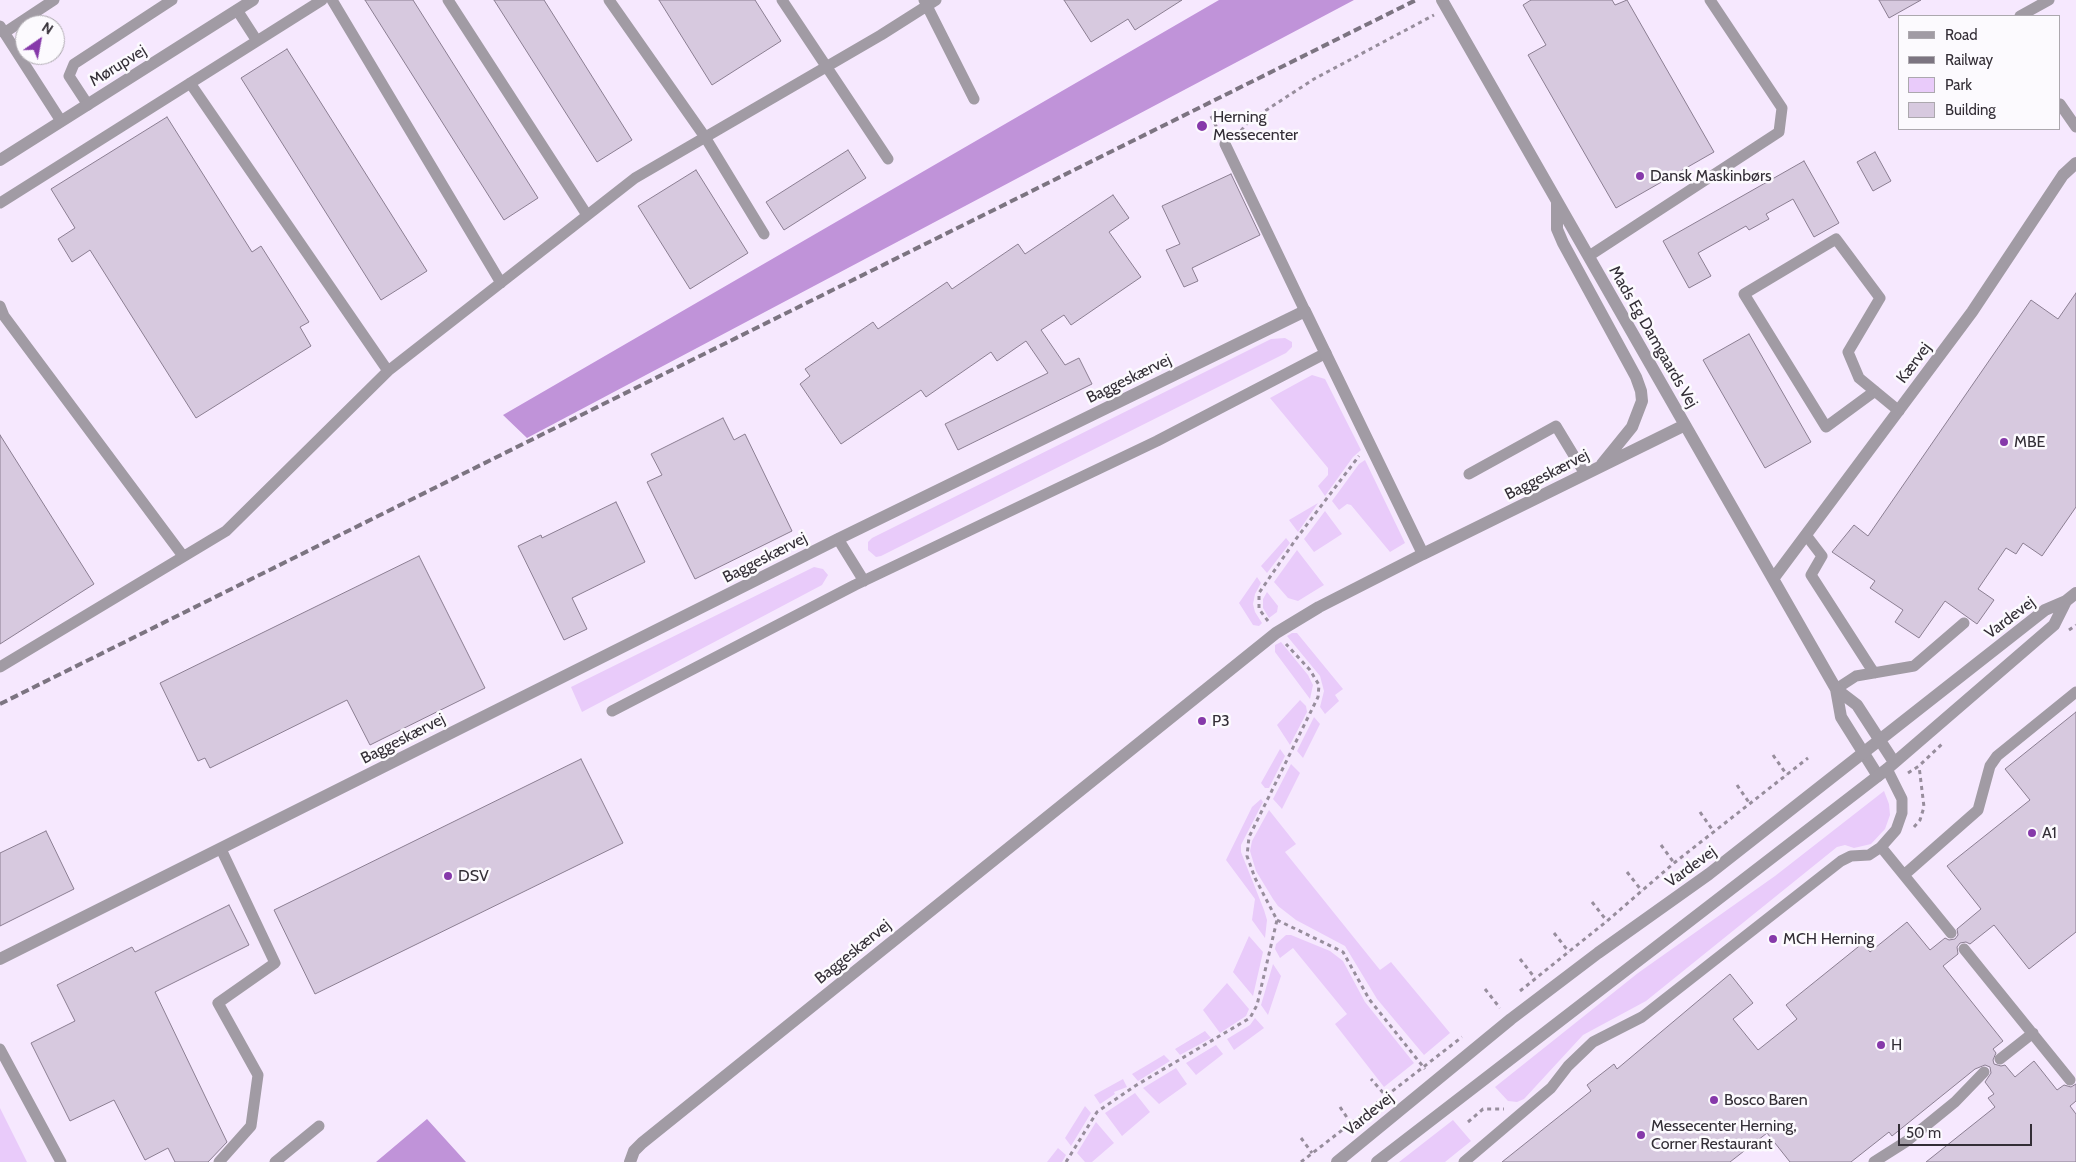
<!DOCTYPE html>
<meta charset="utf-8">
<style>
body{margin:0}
#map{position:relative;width:2076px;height:1162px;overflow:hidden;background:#f6e8fe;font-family:Cabin,sans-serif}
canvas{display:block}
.legend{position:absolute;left:1898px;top:15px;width:162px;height:115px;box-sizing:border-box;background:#fcfafe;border:1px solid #aca8ae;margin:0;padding:6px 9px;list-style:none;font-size:15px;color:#332e36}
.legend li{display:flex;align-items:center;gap:10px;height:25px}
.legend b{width:25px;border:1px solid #aca8ae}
.north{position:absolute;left:15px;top:15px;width:50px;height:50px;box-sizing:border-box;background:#fcfafe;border:1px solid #aca8ae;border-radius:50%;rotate:33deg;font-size:14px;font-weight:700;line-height:20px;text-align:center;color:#332e36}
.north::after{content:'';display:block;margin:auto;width:18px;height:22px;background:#8639aa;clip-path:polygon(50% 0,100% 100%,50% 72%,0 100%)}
.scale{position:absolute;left:1898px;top:1124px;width:134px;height:22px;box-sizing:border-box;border:2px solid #332e36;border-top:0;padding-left:6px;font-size:15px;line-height:18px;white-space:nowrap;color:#332e36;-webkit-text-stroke:4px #fcfafe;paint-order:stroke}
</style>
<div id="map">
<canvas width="2076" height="1162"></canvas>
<ul class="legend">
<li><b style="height:6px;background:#a19ba4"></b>Road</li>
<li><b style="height:6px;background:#7c7481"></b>Railway</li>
<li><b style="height:14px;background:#e9cbfa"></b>Park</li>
<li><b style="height:14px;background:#d7c9df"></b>Building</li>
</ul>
<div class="north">N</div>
<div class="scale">50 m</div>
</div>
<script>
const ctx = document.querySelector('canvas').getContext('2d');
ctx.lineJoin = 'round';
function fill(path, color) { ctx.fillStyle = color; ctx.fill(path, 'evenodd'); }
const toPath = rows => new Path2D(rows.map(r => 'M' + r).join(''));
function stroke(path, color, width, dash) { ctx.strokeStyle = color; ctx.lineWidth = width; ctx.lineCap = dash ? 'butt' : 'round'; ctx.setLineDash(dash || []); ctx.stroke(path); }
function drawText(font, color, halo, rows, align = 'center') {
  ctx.font = font + ' Cabin,sans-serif'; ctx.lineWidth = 5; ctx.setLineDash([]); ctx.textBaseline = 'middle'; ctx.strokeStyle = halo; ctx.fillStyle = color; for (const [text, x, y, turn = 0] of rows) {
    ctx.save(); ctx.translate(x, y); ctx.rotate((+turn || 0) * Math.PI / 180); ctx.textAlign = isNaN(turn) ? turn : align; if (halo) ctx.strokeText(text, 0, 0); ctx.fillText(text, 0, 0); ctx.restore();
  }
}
fill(toPath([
 [1285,338,1292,342,1292,347,1286,353,881,556,876,557,868,550,868,542,872,538,1271,339],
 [1312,375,1325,379,1361,450,1353,457,1325,496,1318,486,1328,475,1328,468,1270,398],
 [1365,460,1405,543,1390,552,1351,505,1347,504,1339,510,1332,501,1359,464],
 [1318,503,1298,532,1289,520],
 [1325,511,1342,534,1314,552,1304,539],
 [1286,538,1290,543,1267,573,1261,566],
 [1297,550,1324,585,1298,601,1288,598,1274,582],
 [814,567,823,569,828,575,822,585,582,712,571,687],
 [1257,577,1261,583,1255,594,1253,604,1255,612,1262,623,1259,626,1253,625,1239,603],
 [1267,592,1278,606,1277,612,1269,618,1263,608,1263,599],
 [1292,633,1297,633,1343,689,1335,695,1339,701,1325,714,1320,707,1324,691,1320,676,1287,636],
 [1281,642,1308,675,1313,685,1310,699,1275,652,1275,645],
 [1300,700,1306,706,1307,712,1290,745,1277,725],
 [1314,717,1320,724,1303,758,1297,751],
 [1280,749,1285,756,1269,788,1265,788,1261,783],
 [1291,764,1300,773,1282,809,1273,799],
 [1884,791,1889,804,1890,815,1885,829,1871,844,1854,848,1845,845,1837,847,1646,1001,1583,1035,1524,1099,1517,1102,1508,1101,1495,1087,1638,973,1775,876],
 [1261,799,1263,802,1241,845,1241,852,1264,910,1267,920,1265,938,1252,920,1255,899,1226,860,1252,807],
 [1269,810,1296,844,1285,852,1380,970,1391,962,1450,1033,1424,1055,1377,999,1345,946,1296,920,1278,906,1273,899,1256,871,1250,851,1252,841],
 [1286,935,1291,935,1330,951,1343,961,1365,1002,1414,1063,1384,1087,1335,1024,1347,1014,1293,948,1280,958,1275,949,1276,944],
 [1249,936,1263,952,1253,996,1233,972],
 [1273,964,1281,976,1268,1015,1261,1005],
 [1227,983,1249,1009,1246,1016,1220,1033,1203,1010],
 [1255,1018,1264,1028,1234,1050,1227,1039,1250,1025],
 [1205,1031,1211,1038,1180,1055,1175,1049],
 [1216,1045,1223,1054,1196,1075,1186,1063],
 [1164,1055,1170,1061,1138,1081,1132,1074],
 [1176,1068,1187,1084,1159,1104,1143,1088],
 [1123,1079,1127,1087,1114,1092,1115,1094,1100,1104,1094,1095],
 [1135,1093,1150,1112,1122,1136,1105,1113],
 [1085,1106,1091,1113,1071,1146,1065,1138],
 [0,1108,27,1162,0,1162],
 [1453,1120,1471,1141,1445,1162,1399,1162],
 [1096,1122,1114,1143,1092,1162,1085,1162,1077,1153],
 [1058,1148,1066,1155,1062,1162,1047,1162]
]), '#e9cbfa');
fill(toPath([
 [1219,0,1354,0,527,438,503,415],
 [427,1119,466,1162,376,1162]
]), '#c093d9');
const building = toPath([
 [365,0,413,0,538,198,504,220,365,0],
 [494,0,544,0,632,140,597,162,494,0],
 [659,0,755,0,781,41,712,85,659,0],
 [1064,0,1182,0,1135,30,1128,19,1091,42,1064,0],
 [1531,0,1612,0,1615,5,1627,0,1714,152,1616,208,1528,55,1546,45,1523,5,1531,0],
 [1879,0,1921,0,1889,18,1879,0],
 [287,49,427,271,381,300,241,78,287,49],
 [167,117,252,252,261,246,309,322,300,327,311,346,196,418,90,250,72,262,58,239,75,228,51,189,167,117],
 [848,150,866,178,784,230,766,202,848,150],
 [1875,152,1891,181,1873,191,1857,162,1875,152],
 [1804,161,1839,223,1814,237,1793,199,1766,214,1769,219,1749,230,1746,226,1698,253,1711,276,1689,288,1663,241,1804,161],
 [696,170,748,253,690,289,638,206,696,170],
 [1231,174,1260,235,1192,268,1198,281,1184,287,1166,250,1180,244,1162,206,1231,174],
 [1113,195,1129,218,1109,232,1141,277,1071,325,1064,315,1041,330,1065,365,1079,358,1092,384,958,450,945,424,1048,373,1026,341,997,361,991,352,926,397,921,390,841,444,800,384,810,376,805,369,873,322,878,329,947,282,952,289,1018,244,1025,254,1113,195],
 [2076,293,2076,507,2042,556,2023,543,2016,554,2006,548,1978,589,1994,600,1977,624,1945,601,1919,638,1895,622,1903,610,1870,588,1875,581,1832,552,1854,525,1868,536,2031,300,2058,319,2076,293],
 [1749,334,1811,442,1765,468,1703,360,1749,334],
 [723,418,734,440,745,434,792,531,695,579,647,482,662,475,651,454,723,418],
 [0,435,94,584,0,644,0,435],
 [616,502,645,562,572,598,587,629,564,640,518,546,541,535,542,538,616,502],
 [419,556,485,688,370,745,347,700,210,768,205,758,198,761,160,683,419,556],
 [2076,712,2076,932,2029,969,1994,925,1970,944,1966,942,1960,943,1957,947,1958,954,1943,966,2003,1041,1993,1049,1996,1053,1993,1060,1994,1064,2001,1066,2005,1065,2015,1077,2034,1061,2057,1090,2064,1085,2071,1087,2076,1084,2076,1101,2070,1106,2076,1114,2076,1162,1926,1162,1995,1107,1988,1098,1994,1094,1985,1082,1991,1073,1990,1067,1985,1065,1975,1069,1892,1136,1889,1132,1851,1162,1790,1162,1767,1133,1730,1162,1502,1162,1591,1091,1587,1085,1614,1064,1617,1069,1730,974,1753,1003,1733,1019,1758,1050,1797,1019,1786,1005,1863,943,1870,952,1907,922,1930,950,1945,938,1949,940,1955,939,1958,935,1957,929,1981,909,1947,866,2030,800,2005,769,2076,712],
 [581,759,623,843,315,994,274,910,581,759],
 [46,831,74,889,0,926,0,853,46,831],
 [229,905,249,945,155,992,227,1142,208,1162,175,1162,168,1148,145,1160,114,1100,70,1121,31,1043,75,1021,57,985,132,947,135,952,229,905]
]);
fill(building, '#d7c9df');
stroke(building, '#8b7e92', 1);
stroke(toPath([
 [1211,116,1219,132],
 [1236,137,1248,122,1314,79,1434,15],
 [1268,621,1259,609,1259,593,1296,539,1359,456],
 [2069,630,2076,625],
 [1773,755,1787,775],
 [1908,773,1919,766,1943,743],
 [1737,785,1750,804],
 [1700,812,1714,832],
 [1914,827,1920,820,1924,807,1919,766],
 [1661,845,1674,863],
 [1627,872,1642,891],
 [1592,902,1607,921],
 [1277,920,1343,952,1369,999,1425,1069],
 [1554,933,1569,952],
 [1520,959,1535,978],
 [1485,989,1500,1008],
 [1520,991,1607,921,1674,863,1808,758],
 [1386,1096,1462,1037],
 [1340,1107,1350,1122],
 [1468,1122,1483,1109,1504,1109],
 [1301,1138,1312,1153],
 [1066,1162,1097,1112,1135,1086,1250,1018,1257,1005,1277,920,1255,878,1247,856,1249,837,1318,697,1319,685,1310,670,1286,644],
 [1301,1162,1386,1096,1371,1079]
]), '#978d9c', 3, [4, 4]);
stroke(toPath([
 [332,0,501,283],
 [448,0,587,215],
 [609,0,705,137,764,234],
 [782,0,888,159],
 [924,0,974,99],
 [237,10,257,41],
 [2020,16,2049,0],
 [0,26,61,121],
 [4,33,54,0],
 [190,83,388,371],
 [2060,104,2076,127],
 [88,105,69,76,74,64,172,0],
 [1225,144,1305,311],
 [0,203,322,0],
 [1589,256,1779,132,1782,108,1710,0],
 [0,306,4,316,183,556],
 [1875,391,1826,427,1744,294,1836,239,1880,298,1848,352,1859,378,1899,411],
 [1469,474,1556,426,1585,474],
 [1806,535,1822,556,1811,575,1874,673],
 [838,539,864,581],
 [0,667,226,531,388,371,635,178,881,35,936,0],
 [1836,689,1856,676,1914,666,1964,623],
 [612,711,855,585,1157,441,1326,353],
 [1881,847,1951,933],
 [1904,875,1978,810,1990,766,1997,756,2076,692],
 [1964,949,2070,1080],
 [0,1049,61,1162],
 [2000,1059,2033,1033],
 [219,1162,251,1126,258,1075,218,1003,275,963,221,849],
 [275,1162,319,1126],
 [1464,1162,1551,1088,1568,1066,1593,1042,1642,1017,1841,861,1851,856,1869,855,1881,847,1896,830,1902,813,1902,799,1887,769],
 [1874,1162,1907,1141,1955,1102,1984,1072]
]), '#a19ba4', 11);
stroke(toPath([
 [1442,0,1836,689,1841,717,1878,776],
 [0,160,253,0],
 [1557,202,1557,229,1563,243,1636,377,1641,391,1642,401,1632,427,1602,464],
 [1773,579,1972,312,2063,175,2076,163],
 [1836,689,1857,705,1879,739],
 [0,959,838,539,1305,311,1423,554,1685,425],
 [630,1162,634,1151,642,1143,1276,633,1319,607,1423,554]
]), '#a19ba4', 12);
stroke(toPath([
 [1879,739,1894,762],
 [1337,1162,1511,1019,1598,953,1709,874,2045,610,2066,601,2076,593],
 [1377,1162,1887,769,2054,625,2066,601]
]), '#a19ba4', 12);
stroke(toPath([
 [0,704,1416,0]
]), '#7c7481', 4, [8, 4]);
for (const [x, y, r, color] of [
 [1202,126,6,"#8639aa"],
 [1640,176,5,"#8639aa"],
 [2004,442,5,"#8639aa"],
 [1202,721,5,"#8639aa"],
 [2032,833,5,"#8639aa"],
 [448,876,5,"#8639aa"],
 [1773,939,5,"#8639aa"],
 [1881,1045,5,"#8639aa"],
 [1714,1100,5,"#8639aa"],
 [1641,1135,5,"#8639aa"]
]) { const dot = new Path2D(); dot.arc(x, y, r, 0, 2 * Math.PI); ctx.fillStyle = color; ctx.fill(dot); stroke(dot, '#fcfafe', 2); }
drawText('16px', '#332e36', '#fcfafe', [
 ["Mørupvej",118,66,-32],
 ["Mads Eg Damgaards Vej",1653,337,60],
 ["Kærvej",1914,363,-53],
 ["Baggeskærvej",1129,379,-26],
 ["Baggeskærvej",1547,475,-27],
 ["Baggeskærvej",765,558,-27],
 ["Vardevej",2010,618,-37],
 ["Baggeskærvej",403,739,-27],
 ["Vardevej",1691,867,-36],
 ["Baggeskærvej",853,952,-39],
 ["Vardevej",1369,1114,-39]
]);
drawText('16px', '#332e36', '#fcfafe', [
 ["Herning",1213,117],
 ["Messecenter",1213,135],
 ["Dansk Maskinbørs",1650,176],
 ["MBE",2014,442],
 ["P3",1212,721],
 ["A1",2042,833],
 ["DSV",458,876],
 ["MCH Herning",1783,939],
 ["H",1891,1045],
 ["Bosco Baren",1724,1100],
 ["Messecenter Herning,",1651,1126],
 ["Corner Restaurant",1651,1144]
], 'left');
</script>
